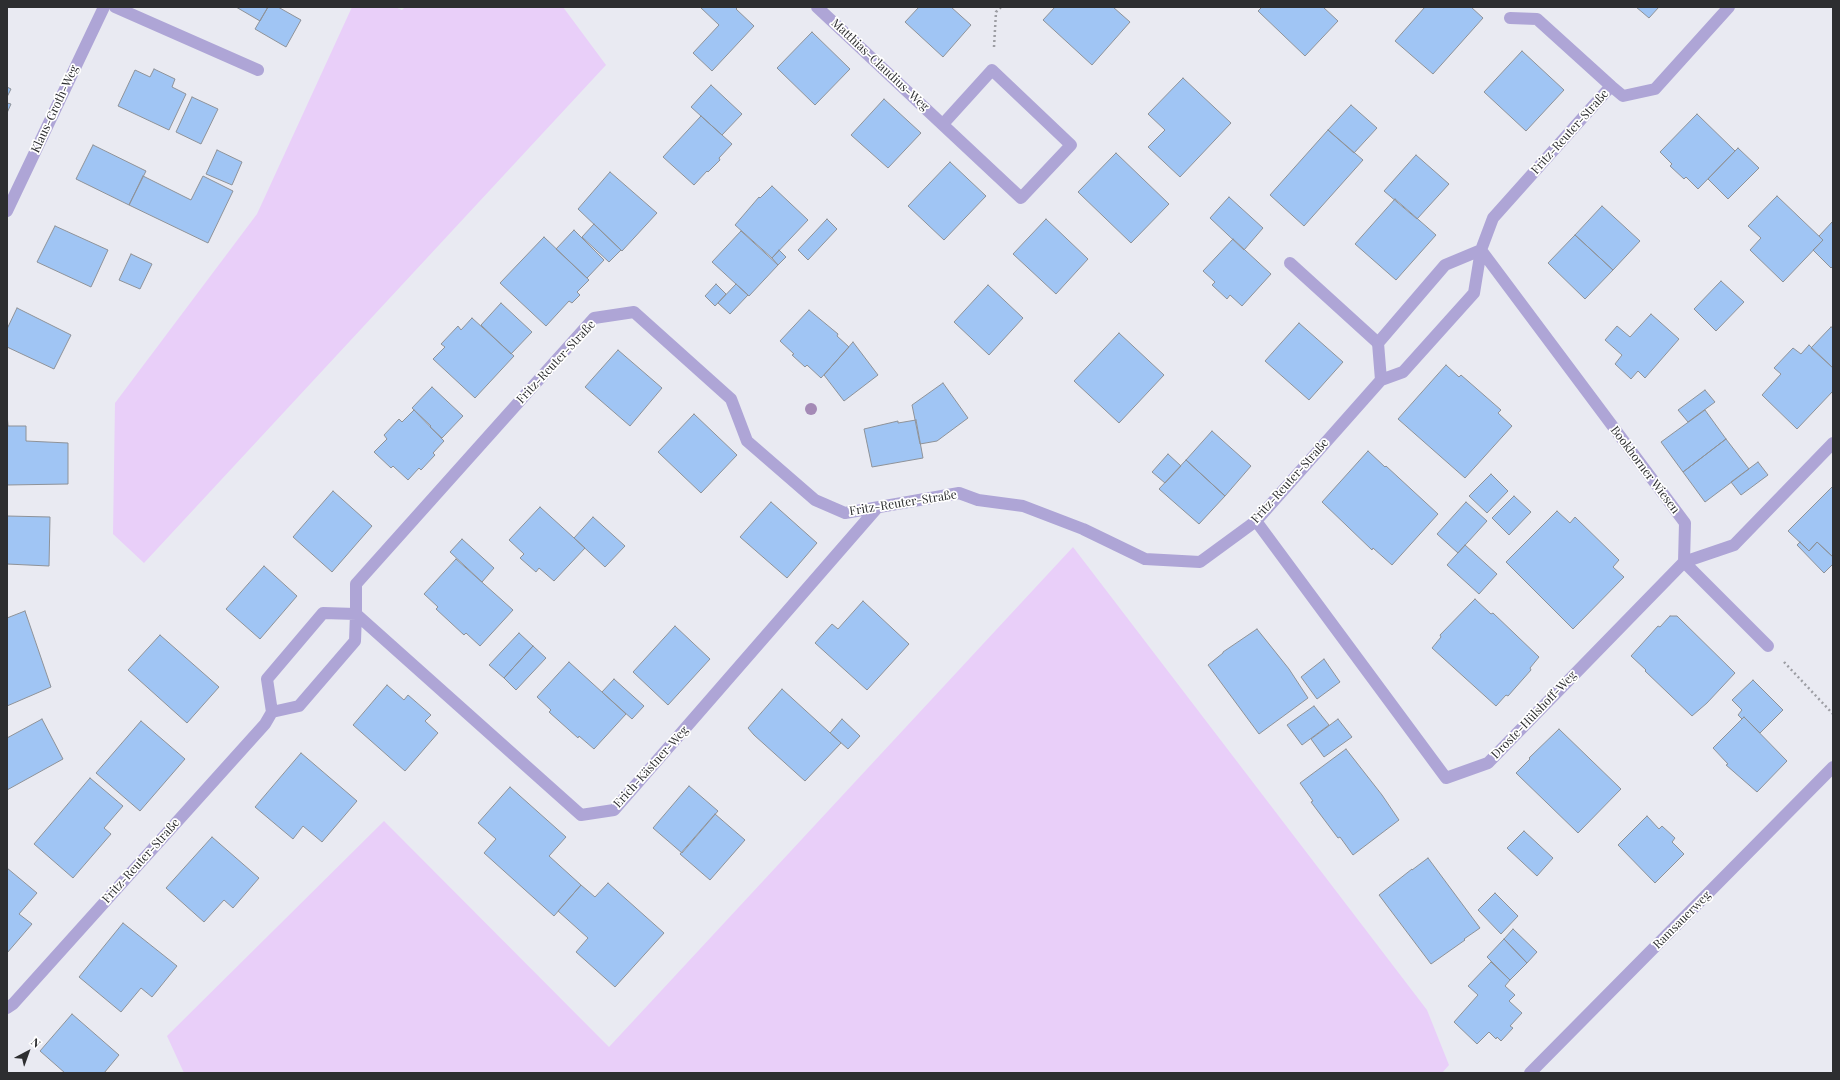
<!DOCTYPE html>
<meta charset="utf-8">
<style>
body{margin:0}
#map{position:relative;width:1840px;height:1080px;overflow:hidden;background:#e9eaf2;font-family:"Playfair Display",serif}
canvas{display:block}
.frame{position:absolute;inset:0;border:8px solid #2d2e30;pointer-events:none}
.north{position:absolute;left:8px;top:1032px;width:40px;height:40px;-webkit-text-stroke:3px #fff;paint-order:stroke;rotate:41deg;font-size:11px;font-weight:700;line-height:16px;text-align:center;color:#2d2e30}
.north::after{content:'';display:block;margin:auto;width:14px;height:18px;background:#2d2e30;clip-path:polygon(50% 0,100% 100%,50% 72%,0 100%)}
</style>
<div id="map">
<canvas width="1840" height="1080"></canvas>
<div class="frame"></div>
<div class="north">N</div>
</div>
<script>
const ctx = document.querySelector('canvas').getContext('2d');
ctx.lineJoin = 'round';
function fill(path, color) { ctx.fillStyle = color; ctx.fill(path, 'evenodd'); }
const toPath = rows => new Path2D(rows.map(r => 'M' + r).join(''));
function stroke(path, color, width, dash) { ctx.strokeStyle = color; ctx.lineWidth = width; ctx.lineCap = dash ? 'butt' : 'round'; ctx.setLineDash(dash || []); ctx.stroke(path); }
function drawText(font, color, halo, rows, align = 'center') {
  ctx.font = font + ' "Playfair Display",serif'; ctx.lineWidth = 3.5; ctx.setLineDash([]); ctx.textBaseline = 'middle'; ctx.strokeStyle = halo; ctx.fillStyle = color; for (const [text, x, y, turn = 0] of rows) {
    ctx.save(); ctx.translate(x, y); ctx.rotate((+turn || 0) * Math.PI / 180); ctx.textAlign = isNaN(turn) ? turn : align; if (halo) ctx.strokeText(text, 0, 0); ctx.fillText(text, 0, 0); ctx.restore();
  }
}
fill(toPath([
 [352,7,395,7,402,10,405,7,563,7,606,65,144,563,113,534,115,403,257,214],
 [1073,547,1427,1010,1449,1065,1442,1073,184,1073,167,1036,384,821,609,1047]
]), '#e9cff9');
const building = toPath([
 [236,7,268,7,260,21,236,7],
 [268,7,278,7,301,20,286,47,255,29,268,7],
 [700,7,738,7,736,9,754,26,712,71,693,53,719,25,700,7],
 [919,7,951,7,971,25,943,57,905,22,919,7],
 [1055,7,1113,7,1130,22,1092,65,1043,20,1055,7],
 [1262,7,1323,7,1338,21,1305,56,1258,11,1262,7],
 [1425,7,1471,7,1483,18,1433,74,1395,41,1425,7],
 [1636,7,1659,7,1649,18,1636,7],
 [812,32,850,69,815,105,777,68,812,32],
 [1522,51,1564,90,1526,131,1484,92,1522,51],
 [154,69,175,79,172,87,186,94,169,130,118,106,135,70,150,77,154,69],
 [1183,78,1231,123,1180,177,1148,147,1165,130,1148,114,1183,78],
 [711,85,742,114,722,135,691,107,711,85],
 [7,87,11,89,7,97,7,87],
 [192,97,218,109,201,144,176,132,192,97],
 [884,99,921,133,888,168,851,135,884,99],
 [7,103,11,104,7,113,7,103],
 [1351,105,1377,128,1354,153,1328,130,1351,105],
 [1697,114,1735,151,1698,189,1686,177,1684,179,1670,166,1672,164,1660,152,1697,114],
 [701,116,732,144,719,158,720,160,708,172,707,171,694,185,663,157,701,116],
 [1328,130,1363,160,1304,226,1270,195,1328,130],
 [93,145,146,171,129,205,76,179,93,145],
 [1738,148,1759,168,1728,199,1708,179,1738,148],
 [217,150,242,162,232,185,206,174,217,150],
 [1116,153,1169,204,1131,243,1078,192,1116,153],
 [1416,155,1449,184,1417,219,1384,191,1416,155],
 [950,162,986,196,944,240,908,206,950,162],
 [610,172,657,213,622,251,578,209,610,172],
 [143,176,191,200,203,176,233,191,208,243,129,205,143,176],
 [772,186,808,220,772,258,735,225,759,197,760,198,772,186],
 [1777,196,1823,240,1783,282,1750,250,1761,238,1748,226,1777,196],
 [1229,197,1263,228,1244,250,1210,218,1229,197],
 [1395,199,1436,235,1396,280,1355,244,1395,199],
 [1602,206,1640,241,1613,270,1575,235,1602,206],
 [827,219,837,229,808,260,798,250,827,219],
 [1046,219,1088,259,1056,294,1013,254,1046,219],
 [1833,221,1833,266,1831,268,1813,250,1823,240,1819,236,1833,221],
 [594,224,621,250,609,262,582,237,594,224],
 [55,226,108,250,91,287,37,262,55,226],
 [574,230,604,260,587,278,556,249,574,230],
 [741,231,778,265,749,296,712,262,741,231],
 [1575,235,1613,270,1585,299,1548,263,1575,235],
 [544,237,589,280,577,292,580,295,572,303,569,301,546,326,500,283,544,237],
 [1233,239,1271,274,1242,306,1230,295,1227,299,1212,285,1215,282,1203,271,1233,239],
 [779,250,786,257,778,265,772,258,779,250],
 [131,254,152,264,140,289,119,280,131,254],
 [1721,281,1744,302,1716,331,1694,309,1721,281],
 [716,284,726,294,715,306,705,296,716,284],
 [736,284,748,295,730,314,718,303,736,284],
 [988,285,1023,318,989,355,954,322,988,285],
 [501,303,532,332,511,354,481,325,501,303],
 [17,308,71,335,54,369,7,347,7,329,17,308],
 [809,310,838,334,837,336,849,347,821,378,807,365,805,367,792,355,794,354,780,341,809,310],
 [1651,314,1679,339,1645,378,1638,371,1631,379,1615,364,1622,355,1605,340,1617,326,1630,337,1651,314],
 [472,318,514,356,475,398,433,359,445,347,441,344,458,326,461,330,472,318],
 [1299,323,1343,362,1309,400,1265,361,1299,323],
 [1831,327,1833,328,1833,368,1811,348,1831,327],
 [1119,333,1164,375,1119,423,1074,381,1119,333],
 [853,342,878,375,844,401,824,375,853,342],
 [1809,345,1833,368,1833,391,1797,429,1762,395,1781,374,1774,368,1793,348,1801,354,1809,345],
 [618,350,662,388,630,426,585,387,618,350],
 [1446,365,1459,377,1461,375,1501,410,1498,413,1512,426,1465,478,1398,419,1446,365],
 [943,383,968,418,937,441,920,444,912,405,943,383],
 [432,387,463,416,442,438,430,427,431,426,412,408,432,387],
 [1705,390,1715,402,1688,422,1678,410,1705,390],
 [414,410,444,441,433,453,435,455,421,470,419,468,408,480,393,466,391,468,374,452,387,439,384,435,399,419,402,422,414,410],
 [1705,410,1726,439,1683,472,1661,442,1705,410],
 [7,413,8,426,26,426,26,441,68,443,68,484,7,485,7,413],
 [694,414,737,455,701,493,658,452,694,414],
 [916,420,923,458,872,467,864,429,898,421,898,423,916,420],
 [1212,431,1251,466,1225,496,1186,460,1212,431],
 [1726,439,1749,469,1705,502,1683,472,1726,439],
 [1368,451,1385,467,1386,466,1438,514,1392,565,1373,548,1372,550,1322,502,1368,451],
 [1168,454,1181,466,1165,483,1152,472,1168,454],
 [1186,460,1225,496,1199,524,1159,489,1186,460],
 [1758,462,1768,475,1741,495,1731,482,1758,462],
 [1491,474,1508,491,1487,513,1469,496,1491,474],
 [1833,486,1833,557,1817,542,1809,551,1788,531,1833,486],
 [333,491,372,526,332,572,293,537,333,491],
 [1514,496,1531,512,1509,535,1492,518,1514,496],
 [771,502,817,543,787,578,740,537,771,502],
 [1466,502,1487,521,1458,553,1437,534,1466,502],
 [540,507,585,548,554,581,539,568,536,572,520,558,524,554,509,540,540,507],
 [1557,511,1570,523,1575,517,1619,560,1613,567,1624,577,1573,629,1506,562,1557,511],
 [7,516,50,517,49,566,7,564,7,516],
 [593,517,625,546,605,567,574,538,593,517],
 [462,539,494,568,482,582,450,552,462,539],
 [1800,542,1809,551,1817,542,1833,557,1833,564,1824,573,1797,545,1800,542],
 [1465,545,1497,574,1479,594,1447,565,1465,545],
 [456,559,513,610,480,646,466,633,464,635,436,609,438,607,424,594,456,559],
 [264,566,297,596,260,639,226,609,264,566],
 [1475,599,1491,614,1493,613,1539,657,1530,668,1531,670,1508,696,1506,695,1496,706,1432,648,1441,637,1440,635,1475,599],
 [863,601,909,644,867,690,815,643,832,624,838,629,863,601],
 [25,611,51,687,7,706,7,618,25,611],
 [1670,616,1677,616,1735,673,1707,703,1692,716,1645,671,1646,670,1631,656,1658,626,1660,627,1670,616],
 [675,626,710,659,668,705,633,672,675,626],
 [1257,629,1289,669,1308,698,1259,734,1208,665,1223,653,1223,652,1257,629],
 [519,633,533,646,504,678,489,665,519,633],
 [160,635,219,687,187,723,128,670,160,635],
 [533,646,546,658,516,690,504,678,533,646],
 [1324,659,1340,682,1317,699,1301,677,1324,659],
 [569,662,626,714,594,749,579,736,578,738,549,712,551,710,537,697,569,662],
 [614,679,644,706,632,719,602,692,614,679],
 [1753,680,1783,710,1760,733,1744,717,1742,719,1738,715,1742,710,1732,700,1753,680],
 [387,685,404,700,408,695,431,715,425,721,438,733,405,771,353,725,387,685],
 [782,689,841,743,805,781,754,735,748,728,782,689],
 [1314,706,1329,725,1302,745,1287,725,1314,706],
 [1744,717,1787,761,1757,792,1726,765,1728,764,1713,748,1744,717],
 [42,719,63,759,7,790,7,738,42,719],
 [842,719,860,736,848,749,830,733,842,719],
 [1338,719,1352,737,1324,757,1311,739,1338,719],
 [141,721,185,759,140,811,96,773,141,721],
 [1559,729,1621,789,1578,833,1516,773,1530,759,1529,758,1559,729],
 [1346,749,1382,795,1399,820,1353,855,1340,837,1338,838,1311,802,1313,801,1300,783,1346,749],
 [301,753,357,801,322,842,303,826,293,839,255,807,301,753],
 [90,778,123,806,104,828,111,834,73,878,34,844,90,778],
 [689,786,718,811,682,853,653,828,689,786],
 [510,787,566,837,549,856,581,885,554,916,484,853,496,839,478,823,510,787],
 [715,814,745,840,710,880,680,854,715,814],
 [1647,816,1659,829,1662,826,1675,838,1672,842,1684,854,1655,883,1618,845,1647,816],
 [1524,831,1553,858,1537,876,1507,848,1524,831],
 [212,837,259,878,233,908,224,900,204,922,166,888,212,837],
 [1428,858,1480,928,1464,939,1465,940,1431,964,1379,895,1412,869,1412,870,1428,858],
 [7,868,37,893,19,914,32,924,7,953,7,868],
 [608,883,664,933,615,987,576,952,588,938,558,911,581,885,595,897,608,883],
 [1495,893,1518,916,1501,934,1478,910,1495,893],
 [123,923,177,966,152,997,141,988,121,1012,79,977,123,923],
 [1513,929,1537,952,1527,963,1504,939,1513,929],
 [1504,939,1527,963,1510,980,1487,957,1504,939],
 [1491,962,1510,980,1505,986,1515,995,1509,1001,1522,1013,1510,1026,1513,1028,1501,1041,1497,1037,1496,1039,1489,1032,1477,1044,1454,1022,1478,995,1468,986,1491,962],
 [72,1014,119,1055,104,1073,65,1073,40,1051,72,1014]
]);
fill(building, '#a0c5f4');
stroke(building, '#8e9298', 1);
stroke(toPath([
 [994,47,996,12,1001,7],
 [1784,662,1833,714]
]), '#9c9da3', 2.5, [2, 3]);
stroke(toPath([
 [115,7,258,70],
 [1290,263,1378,343]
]), '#aea5d6', 12);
stroke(toPath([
 [817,7,1021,198,1071,145,992,70,943,124],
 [1510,18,1537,19,1611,86],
 [7,211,104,7],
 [1481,250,1445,265,1378,343,1381,380,1403,372,1474,293,1481,250,1493,218,1611,86,1623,96,1655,89,1729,7],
 [1481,250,1685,523,1684,562],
 [1256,521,1446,778,1488,763,1684,562,1734,545,1833,443],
 [1684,562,1768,646],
 [356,614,323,613,267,679,272,712,299,706,355,641,356,614,356,584,594,318,634,312,731,399,747,441,815,500,845,513,959,493,978,500,1023,506,1083,529,1145,559,1200,562,1256,521,1381,380],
 [356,614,581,815,614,810,877,508],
 [7,1008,13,1004,265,724,272,712],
 [1530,1073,1833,767]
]), '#aea5d6', 12);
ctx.fillStyle = '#a48ab6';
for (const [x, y] of [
 [811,409]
]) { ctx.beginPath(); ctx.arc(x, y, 6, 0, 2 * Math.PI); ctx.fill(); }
drawText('12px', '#2d2e30', '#fff', [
 ["Matthias-Claudius-Weg",880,65,43],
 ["Klaus-Groth-Weg",55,109,-65],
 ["Fritz-Reuter-Straße",1570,132,-48],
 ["Fritz-Reuter-Straße",556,362,-47],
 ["Bookhorner Wiesen",1645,470,53],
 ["Fritz-Reuter-Straße",1290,481,-48],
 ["Fritz-Reuter-Straße",903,503,-9],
 ["Droste-Hülshoff-Weg",1534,715,-46],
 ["Erich-Kästner-Weg",651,767,-48],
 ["Fritz-Reuter-Straße",141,861,-48],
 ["Ramsauerweg",1682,920,-45]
]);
</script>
